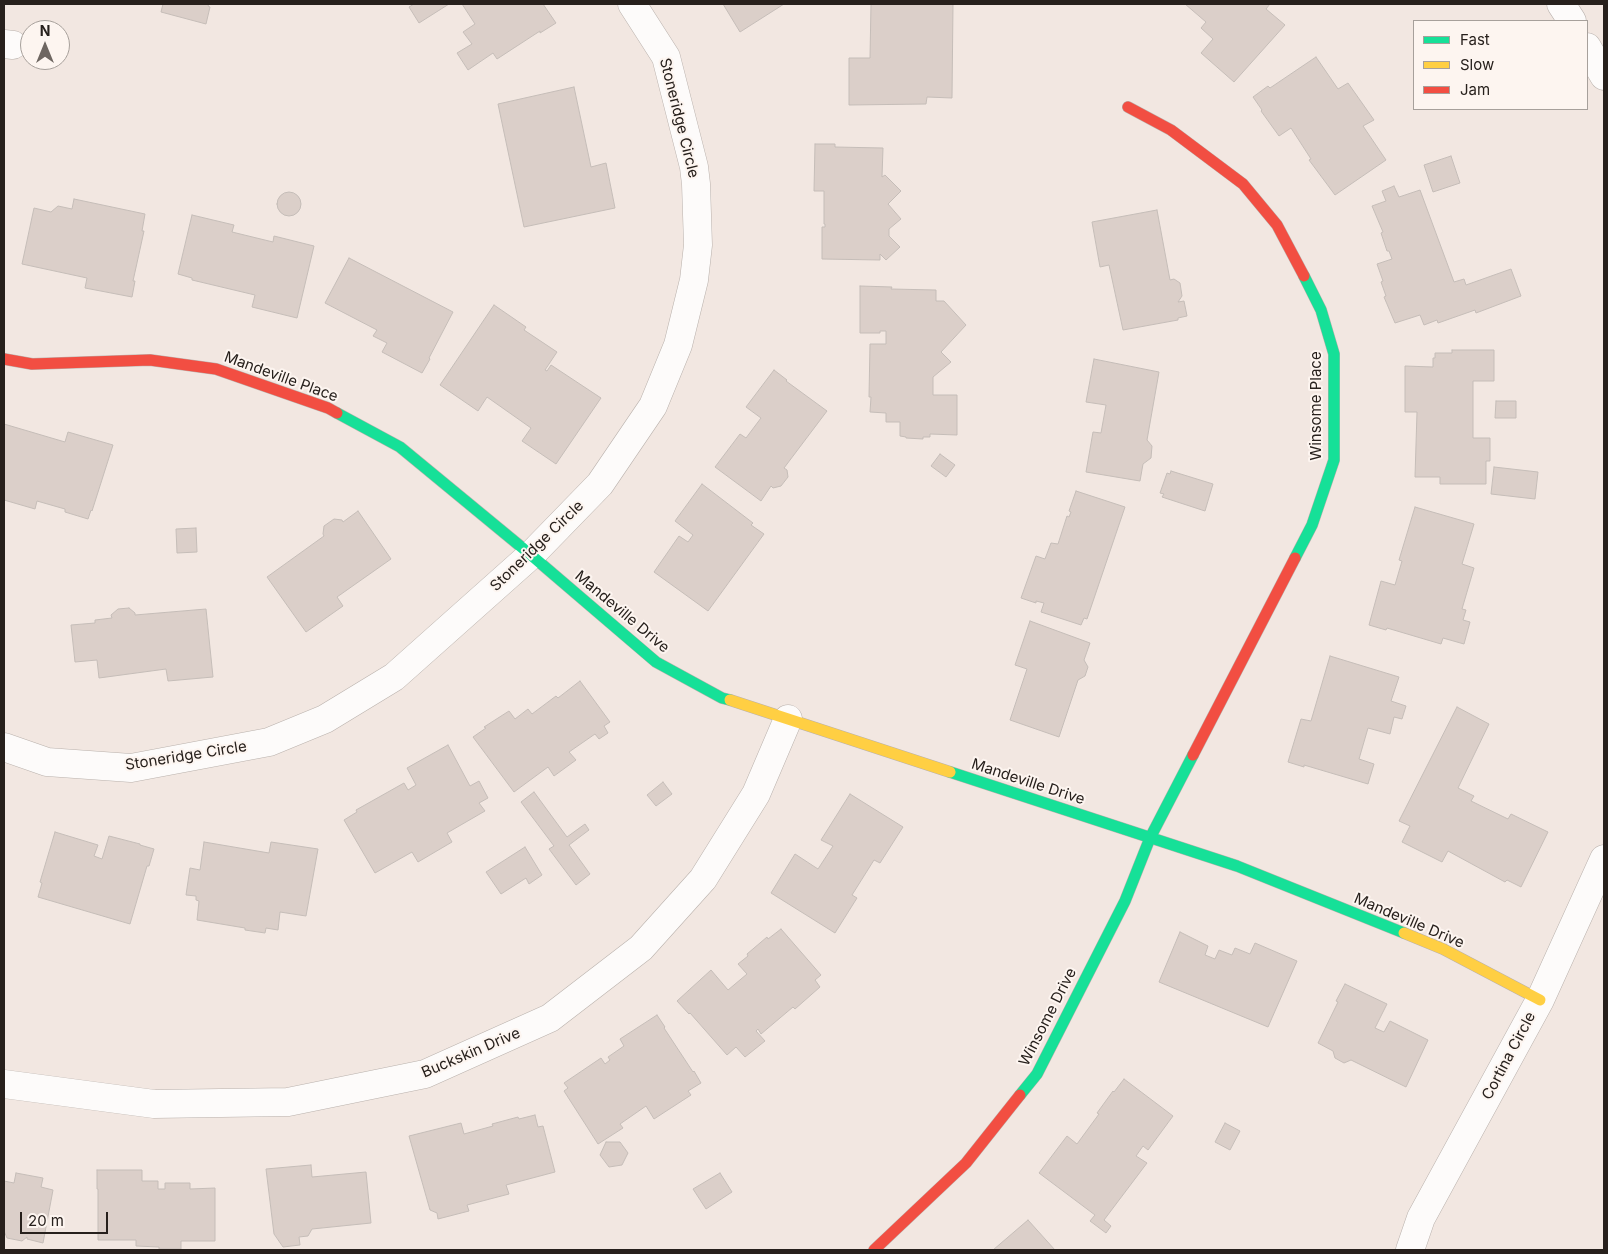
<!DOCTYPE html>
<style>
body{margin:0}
#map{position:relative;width:1608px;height:1254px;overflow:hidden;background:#f2e7e1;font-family:Inter,sans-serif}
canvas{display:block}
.frame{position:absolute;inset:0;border:5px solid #27201c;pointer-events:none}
.legend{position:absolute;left:1413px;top:20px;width:175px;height:90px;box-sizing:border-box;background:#fdf5f0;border:1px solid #a7a09b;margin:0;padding:6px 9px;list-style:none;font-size:15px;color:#27201c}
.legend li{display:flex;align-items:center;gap:10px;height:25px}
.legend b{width:25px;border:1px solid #a7a09b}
.north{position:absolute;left:20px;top:20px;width:50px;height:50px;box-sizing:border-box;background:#fdf5f0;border:1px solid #a7a09b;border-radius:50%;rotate:0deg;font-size:14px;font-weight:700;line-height:20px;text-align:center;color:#27201c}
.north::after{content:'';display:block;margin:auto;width:18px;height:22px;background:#6e6661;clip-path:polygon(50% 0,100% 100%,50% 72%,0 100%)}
.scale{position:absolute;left:20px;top:1212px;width:88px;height:22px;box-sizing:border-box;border:2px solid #27201c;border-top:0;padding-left:6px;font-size:15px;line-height:18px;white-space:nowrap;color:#27201c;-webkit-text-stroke:4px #fdf5f0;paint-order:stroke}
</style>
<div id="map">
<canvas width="1608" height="1254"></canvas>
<div class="frame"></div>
<ul class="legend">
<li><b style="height:6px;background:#16e098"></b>Fast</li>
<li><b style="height:6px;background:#ffcf43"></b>Slow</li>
<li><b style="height:6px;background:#f24e42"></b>Jam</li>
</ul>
<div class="north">N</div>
<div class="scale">20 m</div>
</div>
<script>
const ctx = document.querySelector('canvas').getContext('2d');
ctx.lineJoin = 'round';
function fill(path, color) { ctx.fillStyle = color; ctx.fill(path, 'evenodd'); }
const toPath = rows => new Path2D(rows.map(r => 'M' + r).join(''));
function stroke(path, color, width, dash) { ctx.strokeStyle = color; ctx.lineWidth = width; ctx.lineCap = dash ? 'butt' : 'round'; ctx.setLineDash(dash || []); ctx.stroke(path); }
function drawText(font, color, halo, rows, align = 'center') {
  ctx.font = font + ' Inter,sans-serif'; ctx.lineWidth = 4; ctx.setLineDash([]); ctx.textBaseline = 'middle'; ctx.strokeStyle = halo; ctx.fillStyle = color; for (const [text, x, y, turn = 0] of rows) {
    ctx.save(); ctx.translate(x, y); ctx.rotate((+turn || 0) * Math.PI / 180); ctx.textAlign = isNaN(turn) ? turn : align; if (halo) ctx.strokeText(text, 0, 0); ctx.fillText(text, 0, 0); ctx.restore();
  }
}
const building = toPath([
 [163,4,209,4,208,6,210,7,206,24,161,12,163,4],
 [414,4,449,4,419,23,409,7,414,4],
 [462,4,543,4,556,23,540,33,540,31,497,59,493,53,468,70,457,53,472,44,463,32,475,24,462,4],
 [723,4,784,4,740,32,723,4],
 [871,4,953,4,952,98,927,97,926,104,849,105,849,58,870,58,871,4],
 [1185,4,1270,4,1266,9,1285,25,1234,82,1201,53,1213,39,1201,28,1206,22,1185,4],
 [1316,57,1338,89,1348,83,1374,120,1363,126,1386,160,1335,195,1309,160,1311,159,1291,128,1279,136,1261,111,1262,110,1253,97,1268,86,1270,88,1316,57],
 [574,87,591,167,606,163,615,208,524,227,498,104,574,87],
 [815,144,835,144,835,147,883,148,882,177,885,175,901,191,888,204,901,219,889,229,889,236,900,247,886,260,880,254,880,260,822,259,822,227,825,227,825,224,824,224,824,191,814,191,815,144],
 [1451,156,1460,183,1433,192,1424,165,1451,156],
 [1394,186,1399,197,1420,190,1454,282,1464,279,1466,285,1511,269,1521,296,1476,313,1475,310,1438,323,1437,320,1424,325,1420,315,1395,323,1384,297,1386,296,1381,282,1383,281,1377,264,1392,259,1389,251,1387,251,1381,233,1383,232,1372,206,1386,201,1382,191,1394,186],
 '277 204a12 12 0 1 1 24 0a12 12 0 1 1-24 0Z',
 [74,199,145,214,142,231,144,231,133,281,135,281,132,297,85,288,87,278,22,264,34,208,51,212,58,206,72,209,74,199],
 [1157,210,1170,280,1174,279,1180,283,1182,296,1178,302,1184,301,1187,316,1178,318,1178,320,1123,330,1109,265,1100,267,1092,222,1157,210],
 [192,215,234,225,232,232,273,242,274,236,314,246,297,318,252,307,255,295,192,280,192,278,178,274,192,215],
 [349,258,453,312,429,358,430,359,422,373,382,352,387,343,373,336,377,330,325,303,349,258],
 [860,286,892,287,891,289,936,290,936,301,944,301,966,325,941,352,951,362,933,377,933,395,957,395,957,435,930,434,930,437,923,437,923,439,906,438,906,437,900,436,900,422,886,422,886,413,870,412,871,397,869,397,870,344,886,344,886,331,880,331,880,333,860,333,860,286],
 [494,305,526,327,524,330,557,352,545,370,547,371,551,365,601,398,556,464,522,441,531,428,487,397,478,411,440,385,494,305],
 [1452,350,1494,350,1494,381,1473,381,1473,438,1490,438,1490,461,1486,461,1486,484,1440,484,1440,477,1415,477,1417,412,1405,412,1405,366,1433,367,1433,358,1435,358,1435,353,1452,353,1452,350],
 [1094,359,1159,372,1147,440,1152,446,1151,458,1143,464,1140,481,1086,472,1093,432,1101,433,1106,405,1086,402,1094,359],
 [774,370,787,380,786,381,827,411,784,468,787,470,788,477,781,486,773,488,771,486,761,501,715,467,740,434,746,438,761,418,746,407,774,370],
 [1496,401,1516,401,1516,418,1495,418,1496,401],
 [4,424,65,442,68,432,113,445,92,511,91,510,88,519,65,512,65,509,37,501,35,509,4,500,4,424],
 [940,454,955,465,946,477,931,466,940,454],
 [1494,467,1538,472,1535,499,1491,494,1494,467],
 [1171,471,1213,484,1205,511,1162,497,1164,494,1160,493,1167,473,1170,474,1171,471],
 [702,484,753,523,751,525,764,534,708,611,654,572,679,536,688,542,693,535,675,521,702,484],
 [1076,491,1125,507,1087,619,1084,618,1081,625,1041,612,1044,603,1036,601,1036,603,1021,598,1036,556,1045,559,1051,543,1058,544,1067,516,1069,517,1071,512,1069,511,1076,491],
 [1415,507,1474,524,1462,564,1474,568,1462,609,1466,610,1463,620,1470,622,1464,644,1443,638,1441,644,1387,628,1386,630,1369,625,1381,581,1395,585,1402,561,1399,560,1415,507],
 [358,511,391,559,337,597,343,606,306,632,267,577,324,536,323,534,324,526,334,519,342,520,343,522,358,511],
 [196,528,197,552,177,553,176,529,196,528],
 [129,608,135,613,135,615,206,609,213,677,168,681,166,669,99,678,97,660,75,662,71,625,95,623,95,620,112,618,111,615,118,609,129,608],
 [1030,621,1090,643,1084,660,1088,667,1085,676,1078,680,1059,737,1010,720,1027,669,1015,665,1030,621],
 [1330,656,1399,677,1391,701,1406,706,1402,719,1394,717,1390,734,1368,728,1359,759,1374,764,1368,784,1304,765,1304,767,1288,762,1301,719,1311,721,1330,656],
 [580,681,610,722,604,726,608,733,599,739,595,734,569,752,576,760,554,776,548,767,514,792,473,737,486,728,484,727,509,711,515,719,528,709,532,714,556,696,558,698,580,681],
 [1457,707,1489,724,1458,788,1474,796,1471,801,1508,819,1511,814,1548,832,1521,887,1507,880,1505,882,1448,851,1442,862,1402,842,1410,826,1399,821,1457,707],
 [448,745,470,786,479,781,488,798,479,803,485,811,447,833,452,842,418,862,412,852,375,873,344,820,357,812,356,810,404,783,408,790,416,785,407,768,448,745],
 [663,782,672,794,656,806,647,795,663,782],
 [534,792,567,837,585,824,589,830,569,845,590,874,576,885,549,849,554,846,521,802,534,792],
 [850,794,903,827,880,863,874,860,852,895,857,898,835,933,771,893,795,854,818,869,833,846,821,840,850,794],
 [55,832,98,845,94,856,102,859,109,836,140,844,140,845,154,849,149,866,147,866,130,924,38,897,42,883,40,882,55,832],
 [204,842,269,853,271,842,318,849,306,916,280,912,278,930,266,928,265,933,245,930,245,928,197,920,199,901,196,900,196,896,186,895,190,868,200,870,204,842],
 [525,847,542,875,529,884,526,878,501,894,486,872,525,847],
 [781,929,821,975,815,980,820,987,795,1009,793,1007,761,1034,758,1029,756,1031,765,1041,745,1057,736,1047,727,1055,690,1013,689,1014,677,1001,711,970,728,990,747,974,738,964,748,956,747,954,767,937,768,939,781,929],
 [1180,932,1208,946,1205,955,1215,959,1219,950,1232,955,1235,948,1250,954,1255,943,1297,961,1268,1027,1159,982,1180,932],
 [1345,984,1387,1004,1375,1028,1384,1032,1390,1021,1428,1040,1406,1087,1351,1060,1344,1063,1335,1058,1333,1051,1318,1043,1338,1002,1336,1001,1345,984],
 [657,1015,665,1027,664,1028,693,1072,694,1071,701,1083,688,1091,691,1095,654,1119,646,1106,620,1124,623,1128,598,1144,564,1091,568,1088,564,1083,601,1058,605,1064,610,1060,608,1057,624,1046,620,1039,657,1015],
 [1124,1079,1173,1116,1148,1150,1143,1146,1136,1156,1147,1163,1104,1220,1111,1226,1106,1233,1090,1221,1095,1215,1039,1173,1067,1136,1077,1144,1099,1114,1097,1113,1113,1091,1114,1092,1124,1079],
 [535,1115,538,1127,543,1126,555,1172,506,1185,509,1194,467,1205,469,1211,438,1219,437,1213,430,1210,409,1136,461,1123,464,1134,493,1126,492,1124,518,1117,519,1119,535,1115],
 [1225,1123,1240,1131,1230,1150,1215,1142,1225,1123],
 [606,1142,620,1142,628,1153,622,1165,609,1167,600,1155,606,1142],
 [311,1165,312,1177,366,1172,371,1223,312,1229,308,1236,299,1237,300,1245,283,1247,274,1234,266,1169,311,1165],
 [97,1170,142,1170,142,1181,158,1181,158,1189,165,1189,165,1183,190,1183,190,1189,215,1188,215,1241,181,1241,181,1249,159,1249,159,1247,136,1246,136,1240,98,1240,98,1189,97,1189,97,1170],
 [16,1173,43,1178,41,1187,53,1190,43,1243,27,1239,27,1237,22,1241,7,1238,4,1231,4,1181,14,1183,16,1173],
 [720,1173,732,1192,706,1209,693,1189,720,1173],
 [1028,1220,1055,1250,993,1250,1028,1220]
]);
fill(building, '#dbcfc9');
stroke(building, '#c5bdb8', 1);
const street = toPath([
 [1561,4,1572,21],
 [4,44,13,45],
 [1587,47,1604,76],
 [4,747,47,762,131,768,269,742,325,719,394,677,531,555,600,484,653,406,678,345,694,280,698,245,696,184,694,167,666,57,632,4],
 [4,1084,154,1104,288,1102,425,1074,550,1018,641,948,703,879,756,794,788,719],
 [1410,1250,1421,1218,1540,1000,1604,859]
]);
const fast = toPath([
 [337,413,400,447,531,555,656,662,722,698,730,700],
 [1295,558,1312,525,1334,460,1334,354,1321,310,1304,276],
 [950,772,1237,866,1404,933],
 [1020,1095,1037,1074,1125,901,1150,838,1193,755]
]);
const slow = toPath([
 [730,700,950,772],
 [1404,933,1443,949,1540,1000]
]);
const jam = toPath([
 [1128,107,1171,130,1243,184,1277,225,1304,276],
 [4,359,32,364,150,360,216,369,328,408,337,413],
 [1193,755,1295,558],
 [874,1250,966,1163,1020,1095]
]);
stroke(street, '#b9b1ac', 29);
stroke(fast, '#b9b1ac', 12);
stroke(slow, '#b9b1ac', 12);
stroke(jam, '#b9b1ac', 12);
stroke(street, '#fdfbfa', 28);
stroke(fast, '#16e098', 11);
stroke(slow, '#ffcf43', 11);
stroke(jam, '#f24e42', 11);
drawText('15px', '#27201c', '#fdf5f0', [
 ["Stoneridge Circle",679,118,76],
 ["Mandeville Place",281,377,20],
 ["Winsome Place",1316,406,-90],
 ["Stoneridge Circle",537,546,-44],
 ["Mandeville Drive",622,612,40],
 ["Stoneridge Circle",186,756,-9],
 ["Mandeville Drive",1028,782,18],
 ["Mandeville Drive",1409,921,23],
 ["Winsome Drive",1048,1017,-63],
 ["Buckskin Drive",471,1053,-23],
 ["Cortina Circle",1509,1056,-62]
]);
</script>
